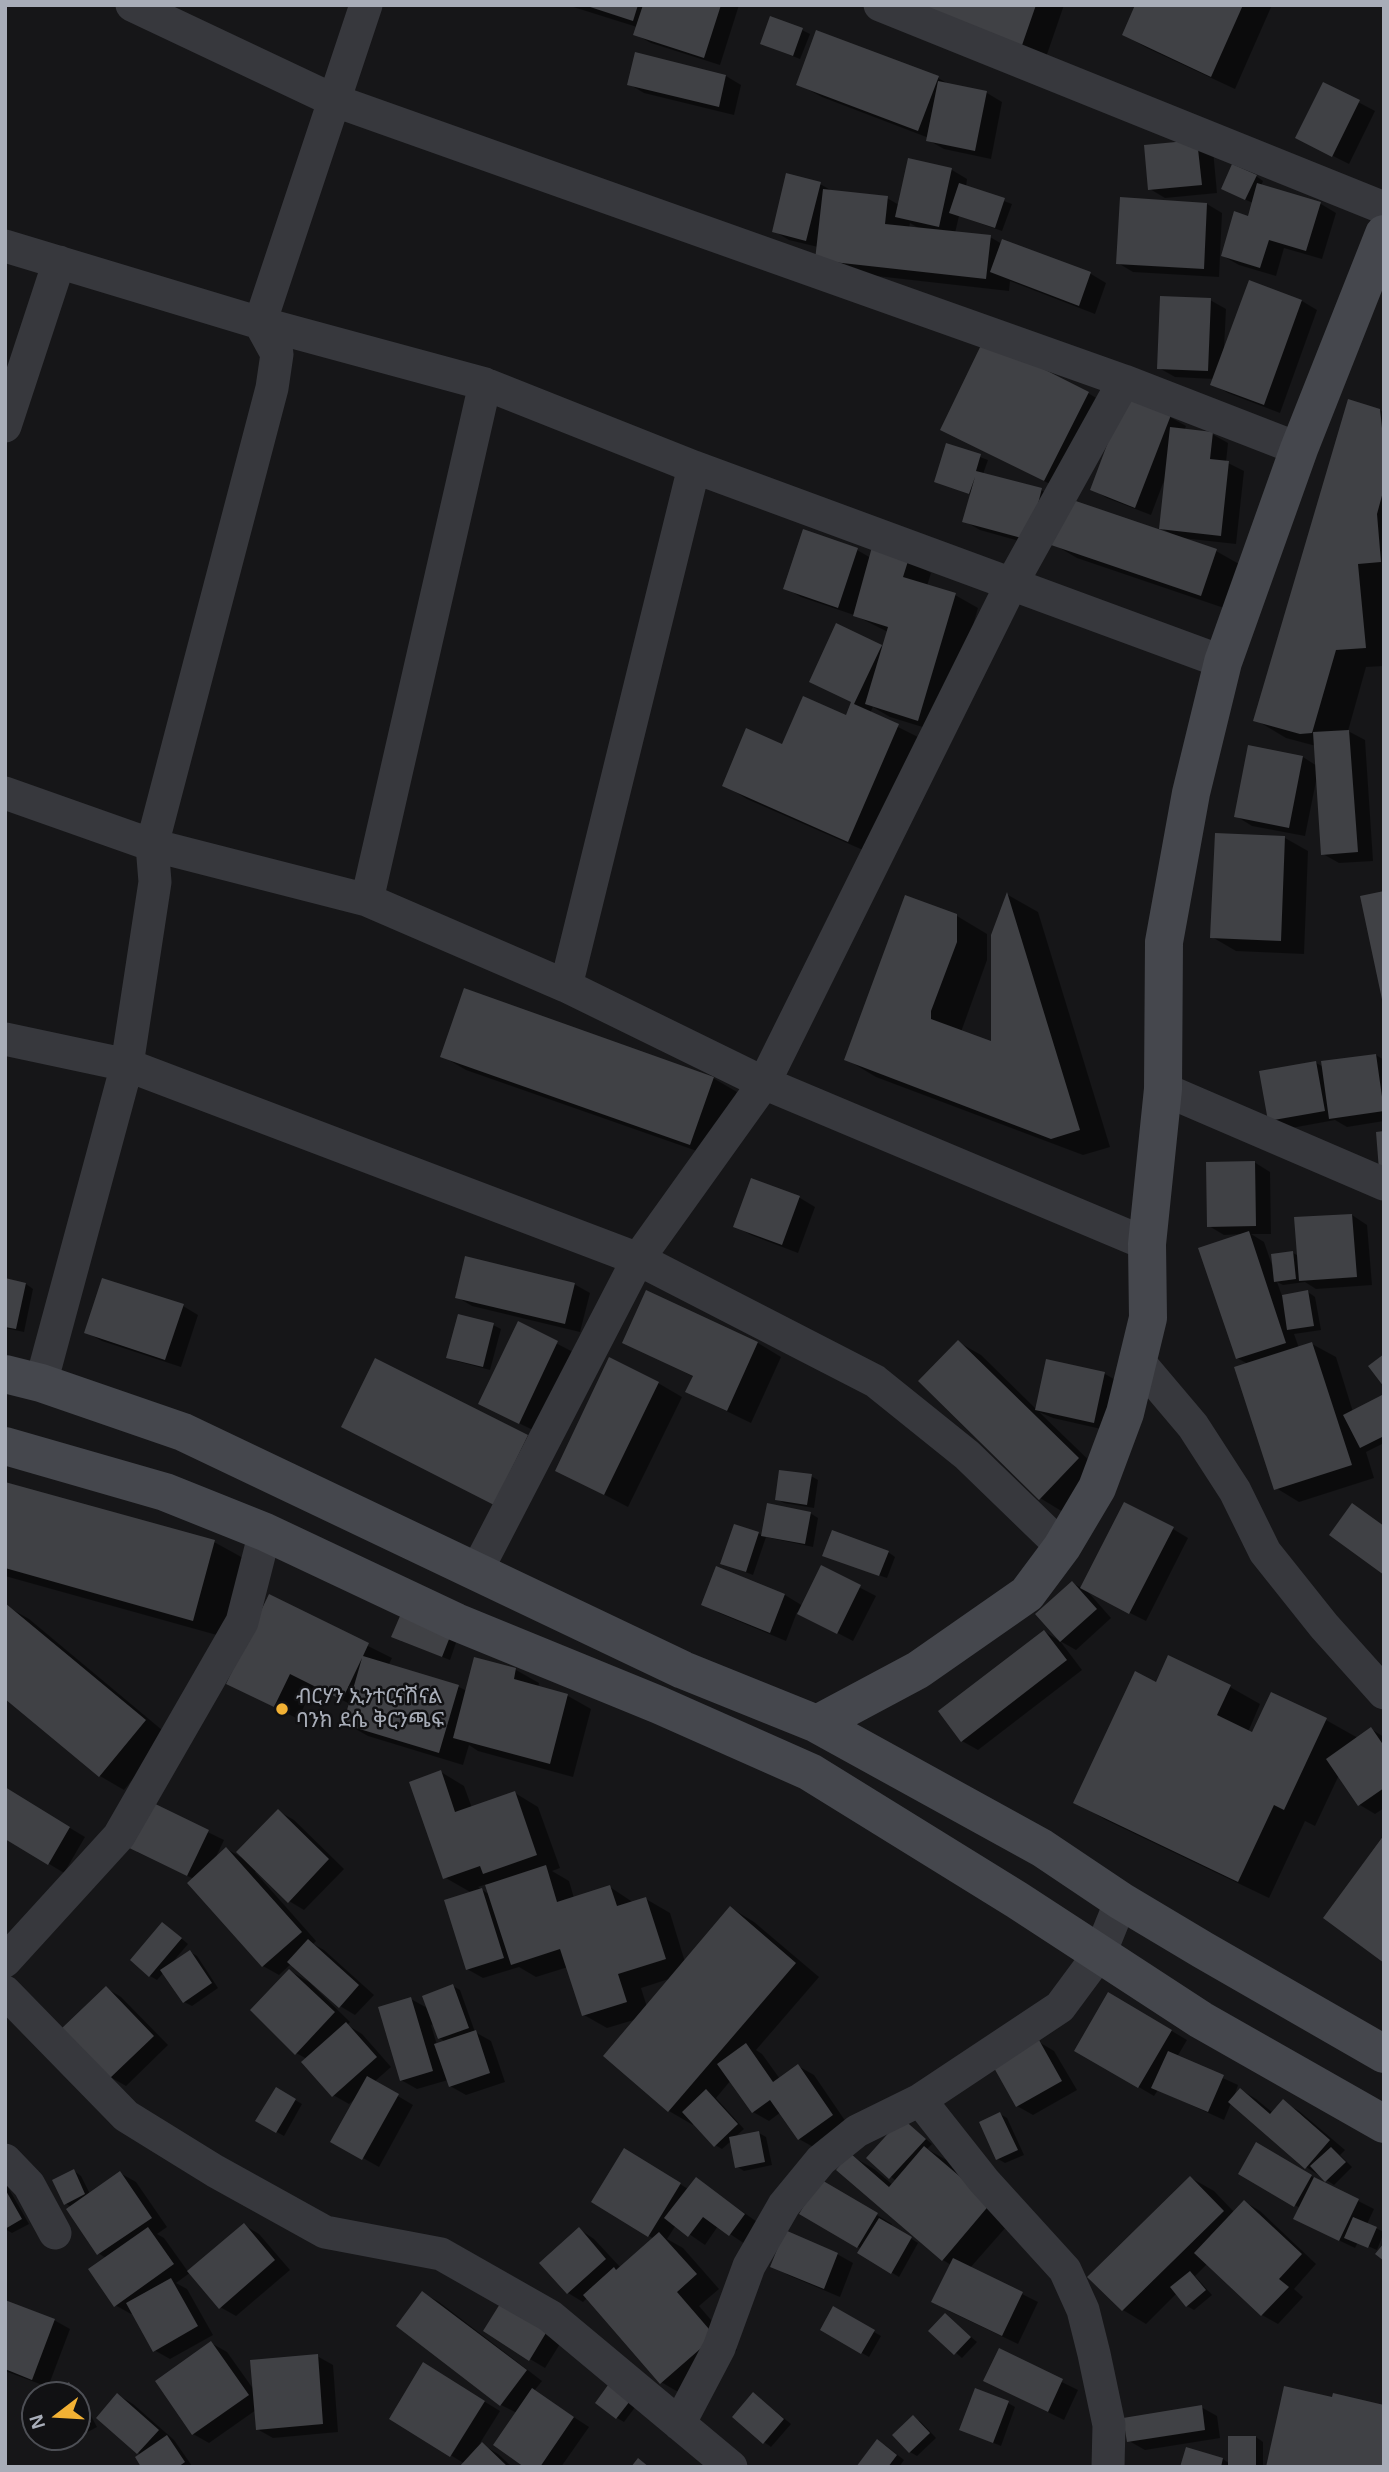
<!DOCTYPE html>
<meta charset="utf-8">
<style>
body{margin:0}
#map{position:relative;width:1389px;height:2472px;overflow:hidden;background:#161618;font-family:Helvetica,sans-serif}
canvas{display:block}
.frame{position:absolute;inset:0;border:7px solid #a8adb8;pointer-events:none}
.north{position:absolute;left:21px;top:2381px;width:70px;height:70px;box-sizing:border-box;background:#111113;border:2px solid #4d4f55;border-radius:50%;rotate:253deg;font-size:19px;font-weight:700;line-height:28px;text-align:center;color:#a8adb8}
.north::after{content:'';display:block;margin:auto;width:24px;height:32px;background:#f2b134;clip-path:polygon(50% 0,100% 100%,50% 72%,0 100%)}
</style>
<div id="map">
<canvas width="1389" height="2472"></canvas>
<div class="frame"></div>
<div class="north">N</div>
</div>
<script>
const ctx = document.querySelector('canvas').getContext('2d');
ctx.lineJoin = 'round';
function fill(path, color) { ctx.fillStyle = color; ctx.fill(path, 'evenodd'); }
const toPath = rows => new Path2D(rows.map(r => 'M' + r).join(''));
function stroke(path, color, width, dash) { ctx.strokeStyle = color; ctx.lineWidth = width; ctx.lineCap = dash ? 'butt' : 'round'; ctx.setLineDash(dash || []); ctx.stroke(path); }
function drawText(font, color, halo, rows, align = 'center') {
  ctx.font = font + ' Helvetica,"Noto Sans Ethiopic",sans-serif'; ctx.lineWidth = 5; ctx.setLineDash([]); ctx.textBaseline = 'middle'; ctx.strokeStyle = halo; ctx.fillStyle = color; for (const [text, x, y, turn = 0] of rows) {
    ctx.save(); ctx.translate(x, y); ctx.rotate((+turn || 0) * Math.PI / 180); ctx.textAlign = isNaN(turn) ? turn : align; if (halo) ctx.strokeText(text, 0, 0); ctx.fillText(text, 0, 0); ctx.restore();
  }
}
fill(toPath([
 [567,5,739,5,720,65,651,43,635,34,637,27],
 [889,5,1064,5,1044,63],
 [1137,5,1272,5,1235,89,1147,48,1124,35],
 [802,30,810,34,800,59,769,47],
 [726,76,741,85,734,115,644,93,629,84],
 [938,78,950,85,987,93,1002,102,991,159,944,149,928,140,929,138,822,97,798,84],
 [1324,84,1375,111,1349,164,1313,146],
 [1197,141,1213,150,1217,193,1165,198,1150,189],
 [909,160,952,170,967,179,966,187,1012,204,1002,231,959,216,955,233,990,237,1002,244,1003,241,1091,274,1106,283,1095,314,1010,281,1009,291,841,272,818,247,789,240,774,231,820,184,834,192,887,198,899,205],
 [910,223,920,229,909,228],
 [1256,176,1263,181,1261,186,1321,204,1336,213,1322,259,1284,248,1276,276,1239,265,1223,256,1249,218,1253,203,1230,193],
 [1207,204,1222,213,1219,277,1133,272,1118,263],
 [1250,282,1302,301,1317,310,1280,413,1228,393,1212,384,1214,379,1175,377,1159,368,1210,300,1226,309,1224,349],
 [1088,393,1111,407,1068,493,966,442],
 [1380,410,1384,413,1384,666,1366,667,1348,731,1365,740,1373,861,1339,863,1323,854,1317,776,1305,836,1252,826,1236,816,1303,757,1317,766,1316,746,1286,738,1256,720],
 [1170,417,1186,426,1184,431,1212,434,1228,443,1226,462,1244,471,1236,544,1182,538,1216,551,1239,564,1224,608,1077,558,1053,544,1170,533,1161,528,1165,478,1151,515,1107,498,1092,489],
 [947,445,988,460,983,474,1041,490,1057,499,1044,548,980,530,964,521,972,495,936,481],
 [804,531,857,550,871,558,908,560,931,573,927,586,955,595,978,608,942,733,890,717,873,707,870,713,922,739,872,854,747,799,724,785,783,747,847,717,853,703,837,625,883,648,888,632,854,615,801,597,785,588],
 [1285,838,1308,851,1304,954,1236,951,1212,937],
 [1008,895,1038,912,1110,1147,1083,1155,876,1077,846,1059,957,916,987,934,987,960,961,1032,992,1044,993,935],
 [1376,1055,1384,1060,1384,1121,1347,1127,1335,1120,1286,1129,1270,1119,1316,1063,1324,1067],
 [442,1056,713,1078,737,1092,714,1157,466,1070],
 [1254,1162,1270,1172,1271,1234,1251,1234,1264,1242,1272,1265,1293,1253,1299,1256,1352,1215,1367,1225,1372,1285,1316,1289,1305,1282,1283,1285,1277,1282,1282,1296,1308,1292,1315,1297,1321,1330,1294,1334,1299,1348,1312,1344,1336,1357,1353,1412,1384,1398,1384,1443,1366,1452,1374,1478,1299,1502,1276,1488,1248,1364,1237,1358,1242,1234,1224,1235,1209,1226],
 [753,1180,800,1198,815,1207,798,1253,751,1235,735,1226],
 [5,1280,26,1284,33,1289,24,1332,5,1328],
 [574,1284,590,1293,580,1332,472,1306,457,1297],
 [647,1292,758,1343,781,1357,751,1423,687,1392,694,1377,624,1342],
 [183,1306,198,1315,181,1367,102,1341,86,1332],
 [519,1324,573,1352,535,1431,496,1412],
 [493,1325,501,1329,490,1370,456,1361,449,1357],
 [958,1342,981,1355,1037,1410,1047,1361,1105,1374,1121,1383,1110,1431,1053,1418,1039,1412,1101,1472,1063,1512,1040,1498],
 [658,1383,682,1397,628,1507,557,1470],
 [811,1476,818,1480,814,1508,784,1503,777,1499],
 [5,1484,214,1542,245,1559,224,1637,5,1576],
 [810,1513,818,1518,813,1547,766,1537,753,1575,722,1563,758,1533,763,1536],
 [1173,1529,1188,1538,1146,1621,1088,1592,1111,1618,1076,1650,1060,1641,1072,1583,1082,1588],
 [888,1552,895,1557,887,1578,832,1559],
 [717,1568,785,1595,803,1606,822,1568,876,1596,853,1641,797,1612,786,1641,719,1613,703,1604],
 [270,1597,392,1658,388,1666,459,1687,467,1691,516,1670,539,1683,538,1688,568,1696,591,1709,573,1777,478,1751,469,1745,463,1765,368,1736,345,1723,350,1704,314,1686,298,1719,228,1683],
 [6,1606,29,1619,168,1735,124,1790,100,1776,5,1697],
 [1045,1632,1060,1641,1082,1670,978,1750,962,1741],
 [459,1634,450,1660,401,1641],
 [1157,1684,1230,1687,1260,1704,1248,1732,1253,1734,1326,1720,1358,1738,1371,1729,1384,1737,1384,1808,1375,1814,1360,1805,1339,1775,1315,1826,1305,1821,1269,1898,1106,1820,1075,1802],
 [441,1772,464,1786,472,1808,515,1793,538,1807,560,1868,552,1871,569,1881,574,1898,610,1887,634,1903,646,1899,670,1913,685,1962,731,1908,754,1922,819,1977,756,2050,762,2054,780,2079,798,2066,814,2075,848,2125,815,2148,799,2139,781,2112,769,2121,753,2112,731,2080,716,2098,744,2129,734,2138,759,2133,766,2137,772,2165,744,2171,736,2166,731,2141,722,2149,715,2145,694,2123,693,2125,669,2111,606,2056,637,2019,607,2028,584,2015,568,1967,536,1977,519,1967,483,1978,467,1969,472,1893,444,1877],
 [487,1884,490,1895,478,1887],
 [672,1978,647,2007,641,1988],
 [5,1789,85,1837,64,1873,5,1837],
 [142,1800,224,1840,215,1859,227,1849,244,1859,278,1811,294,1820,344,1869,304,1910,289,1901,257,1870,255,1872,316,1941,313,1944,324,1950,374,1995,355,2015,340,2006,292,1963,279,1975,263,1966,194,1879,137,1852],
 [170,1929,188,1944,171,1964,190,1952,197,1956,218,1988,192,2006,184,2002,164,1972,157,1980,150,1976],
 [290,1971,309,1982,350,2022,347,2025,362,2034,391,2067,374,2082,413,2105,379,2167,333,2141,356,2098,349,2104,333,2095,307,2059,296,2053],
 [453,1986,460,1990,475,2032,491,2041,505,2082,466,2095,450,2086,448,2080,417,2089,401,2080,411,1999,429,2009],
 [434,2024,439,2038,446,2042,437,2045,431,2025],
 [106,1988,121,1997,168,2045,126,2086,110,2077],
 [1109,1994,1187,2040,1177,2057,1238,2085,1234,2097,1241,2090,1256,2099,1273,2113,1283,2102,1299,2111,1345,2150,1340,2155,1352,2167,1334,2185,1306,2167,1231,2103,1224,2120,1158,2090,1154,2096,1076,2050],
 [1039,2042,1054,2051,1077,2090,1033,2115,1017,2106],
 [276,2089,302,2104,284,2136,257,2121],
 [1000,2114,1007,2118,1024,2155,1005,2163,998,2159],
 [903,2120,932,2144,927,2149,948,2161,1014,2218,970,2268,1038,2302,1018,2344,949,2311,951,2265,943,2260,850,2155,874,2169,893,2185,896,2181,869,2158],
 [1257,2145,1323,2183,1374,2209,1367,2224,1384,2232,1377,2250,1358,2242,1355,2248,1311,2227,1300,2208,1240,2173],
 [640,2159,688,2189,696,2179,760,2224,745,2244,718,2226,705,2245,676,2225,667,2239,683,2248,719,2289,699,2306,737,2350,685,2396,661,2382,587,2298,583,2302,568,2293,579,2229,594,2239,621,2268,654,2239,593,2202],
 [74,2171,81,2176,90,2194,120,2173,136,2182,167,2227,157,2234,164,2238,189,2273,244,2225,259,2234,290,2270,236,2316,220,2307,191,2272,176,2283,187,2289,213,2335,170,2359,154,2350,133,2313,131,2314,115,2305,106,2258,98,2253,71,2207,65,2203],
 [1191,2178,1214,2191,1235,2213,1245,2202,1260,2211,1316,2264,1294,2289,1303,2297,1278,2324,1262,2315,1208,2263,1195,2276,1212,2295,1194,2310,1187,2306,1177,2293,1146,2324,1123,2310],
 [820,2181,892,2224,891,2226,918,2243,899,2277,860,2253,862,2249,802,2213],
 [5,2182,29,2224,12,2233,5,2229],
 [837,2254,853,2263,840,2297,788,2275,772,2266],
 [423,2293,439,2302,542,2381,534,2391,589,2427,561,2467,527,2467,517,2413,501,2405,399,2326],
 [5,2302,54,2320,70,2329,48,2387,5,2371],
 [503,2302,563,2339,545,2368,530,2359],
 [834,2309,881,2336,869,2357,822,2330],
 [945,2315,977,2342,962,2358,930,2331],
 [211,2343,227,2352,254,2390,317,2356,333,2365,338,2432,273,2438,257,2429,256,2410,209,2443,193,2434],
 [999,2351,1078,2390,1064,2420,1001,2389],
 [439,2374,500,2411,480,2443,498,2454,512,2467,462,2467,465,2464,391,2418],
 [69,2384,76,2388,97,2427,82,2435,77,2432,77,2395,55,2395],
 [616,2392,636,2406,624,2422,617,2418],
 [754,2394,791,2424,771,2447,764,2442],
 [118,2395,133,2404,174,2440,192,2466,144,2467],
 [1008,2403,1015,2407,1001,2446,969,2433],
 [1201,2407,1217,2416,1220,2438,1145,2450,1129,2441],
 [913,2417,921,2422,936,2438,917,2456,910,2452],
 [1256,2437,1263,2442,1263,2466,1182,2467,1223,2459,1230,2464],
 [885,2445,904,2460,899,2467,858,2467]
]), '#0007');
fill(toPath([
 [584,5,638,5,633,21],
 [643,5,721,5,704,58,633,35],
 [891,5,1036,5,1020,51],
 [1135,5,1243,5,1211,77,1122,35],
 [770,16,803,28,793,56,760,44],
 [816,30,939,76,918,131,796,85],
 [635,52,726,75,719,107,627,85],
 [938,81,987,91,975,151,926,141],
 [1323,82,1360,100,1332,157,1295,138],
 [1197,140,1202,185,1148,190,1144,145],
 [908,158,952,168,939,227,895,217],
 [1232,164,1257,175,1245,200,1221,189],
 [786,173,821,182,806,241,772,232],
 [959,183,1005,198,995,228,949,213],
 [1257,183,1321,202,1306,251,1269,240,1260,268,1221,256,1234,211,1248,216],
 [823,189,888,196,885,224,991,235,986,279,815,260],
 [1120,197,1207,203,1204,269,1116,264],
 [1002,239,1091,272,1079,306,990,272],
 [1249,280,1302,300,1264,405,1210,385],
 [1160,296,1211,298,1208,371,1157,369],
 [984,339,1089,392,1044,481,940,430],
 [1125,397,1171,415,1135,508,1090,490],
 [1348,399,1380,409,1384,447,1384,488,1377,514,1381,562,1358,564,1366,648,1336,650,1312,733,1300,734,1253,721],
 [1170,427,1213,432,1210,459,1229,461,1221,536,1159,529],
 [946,443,981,454,976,471,1042,488,1029,540,962,522,975,477,969,494,934,482],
 [1067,498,1217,549,1201,596,1051,545],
 [803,529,858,548,838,608,783,589],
 [872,547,909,558,903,577,956,593,918,721,865,704,888,627,853,616],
 [836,623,882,645,854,704,899,724,848,842,722,786,746,728,782,744,803,696,846,715,851,702,809,682],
 [1349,730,1358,852,1321,855,1313,732],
 [1248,745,1303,756,1289,828,1234,817],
 [1215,833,1285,836,1281,941,1210,938],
 [1384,891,1384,1004,1383,1004,1360,896],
 [1007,892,1080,1130,1051,1139,844,1060,905,895,957,914,957,942,931,1011,931,1019,991,1041,991,935],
 [464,988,714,1077,690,1145,440,1057],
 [1376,1054,1384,1111,1329,1119,1321,1061],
 [1316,1061,1325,1111,1268,1121,1259,1071],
 [1384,1131,1384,1170,1379,1170,1376,1132],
 [1255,1161,1256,1226,1207,1227,1206,1162],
 [751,1178,800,1196,782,1245,733,1227],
 [1352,1214,1357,1277,1299,1281,1294,1217],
 [1249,1231,1286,1343,1236,1359,1198,1248],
 [1293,1251,1296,1279,1274,1282,1271,1254],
 [465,1256,575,1283,565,1324,455,1298],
 [5,1278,26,1283,16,1329,5,1327],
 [102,1278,184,1304,165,1360,84,1333],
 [646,1290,758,1342,727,1411,685,1392,693,1376,622,1343],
 [1308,1290,1314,1326,1287,1330,1282,1295],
 [458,1314,494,1323,483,1367,446,1358],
 [518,1321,558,1341,519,1424,478,1404],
 [958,1340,1079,1458,1039,1500,918,1381],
 [1312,1342,1352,1465,1274,1490,1234,1367],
 [1384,1354,1384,1387,1368,1366],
 [609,1357,659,1382,604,1495,555,1471],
 [375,1358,528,1435,494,1505,341,1427],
 [1046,1359,1105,1372,1094,1423,1035,1410],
 [1382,1395,1384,1436,1360,1448,1343,1415],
 [779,1470,812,1474,807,1505,775,1500],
 [5,1482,215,1540,193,1621,5,1568],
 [1124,1502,1174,1527,1129,1614,1080,1588],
 [767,1503,811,1512,805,1544,761,1536],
 [1352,1503,1384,1526,1384,1575,1329,1535],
 [734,1524,759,1532,746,1572,720,1564],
 [832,1530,889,1551,879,1576,822,1556],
 [821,1565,861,1585,837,1634,797,1614],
 [716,1566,785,1594,770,1633,701,1605],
 [1072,1581,1097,1609,1060,1642,1035,1614],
 [269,1594,369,1643,363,1656,459,1685,439,1753,343,1724,362,1658,342,1700,290,1674,274,1707,226,1684],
 [5,1603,146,1720,99,1777,5,1699],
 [403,1609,453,1629,442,1657,391,1637],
 [1044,1630,1067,1660,961,1742,938,1711],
 [1168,1655,1231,1685,1217,1715,1252,1732,1271,1692,1327,1718,1284,1810,1274,1805,1238,1882,1073,1803,1135,1671,1156,1682],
 [474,1657,516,1668,514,1679,568,1694,550,1764,453,1738],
 [1371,1727,1384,1746,1384,1788,1358,1806,1326,1759],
 [441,1770,455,1812,515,1791,537,1855,483,1874,480,1866,443,1879,409,1782],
 [5,1787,70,1827,48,1865,5,1839],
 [141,1797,209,1830,187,1876,119,1843],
 [278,1809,329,1859,288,1903,236,1852],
 [1384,1835,1384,1963,1323,1918],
 [226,1847,302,1932,262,1967,187,1883],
 [546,1865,557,1902,610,1885,617,1906,646,1897,666,1959,618,1974,627,2002,582,2016,560,1949,511,1965,485,1885],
 [482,1888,504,1958,466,1970,444,1900],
 [730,1906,796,1963,668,2112,603,2056],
 [162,1922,182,1938,149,1977,130,1960],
 [308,1939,359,1985,339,2008,287,1962],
 [190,1950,212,1983,183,2003,160,1970],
 [289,1969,335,2012,295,2055,250,2010],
 [453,1984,469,2028,438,2039,422,1996],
 [106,1986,154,2036,109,2079,61,2029],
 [1108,1992,1172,2030,1138,2088,1074,2051],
 [411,1997,433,2071,400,2081,378,2007],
 [346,2022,377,2057,332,2097,301,2062],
 [476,2030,490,2073,449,2087,434,2044],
 [1039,2040,1062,2081,1016,2107,993,2066],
 [746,2043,773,2082,798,2064,833,2115,798,2140,770,2100,752,2113,717,2064],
 [1168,2051,1224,2075,1208,2112,1151,2088],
 [367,2076,399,2094,362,2160,330,2142],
 [276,2087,296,2099,276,2133,255,2121],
 [1240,2088,1270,2114,1283,2099,1330,2140,1305,2169,1228,2102],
 [706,2089,738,2124,714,2147,682,2112],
 [1000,2112,1018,2150,996,2160,979,2122],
 [902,2118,926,2139,889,2179,866,2158],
 [759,2131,765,2162,735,2168,729,2137],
 [1256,2142,1312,2175,1294,2207,1238,2174],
 [924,2146,991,2203,942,2261,836,2170,850,2153,889,2187],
 [1331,2147,1346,2162,1325,2182,1310,2166],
 [624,2148,681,2183,648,2237,591,2202],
 [74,2169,85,2194,64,2205,52,2180],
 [120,2171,152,2218,97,2255,66,2209],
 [1190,2176,1224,2211,1122,2311,1087,2277],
 [696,2177,745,2214,729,2236,703,2217,688,2237,664,2218],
 [1314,2177,1359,2199,1339,2241,1293,2219],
 [820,2179,878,2213,857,2248,799,2214],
 [5,2189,22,2219,5,2229],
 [1244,2200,1302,2254,1279,2279,1289,2287,1261,2316,1194,2253],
 [1353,2217,1377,2227,1368,2248,1344,2238],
 [879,2218,912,2237,891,2274,857,2253],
 [244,2223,275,2260,219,2309,187,2271],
 [148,2227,174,2264,114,2307,88,2269],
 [579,2227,606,2259,567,2294,539,2263],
 [785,2230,838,2253,824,2289,770,2267],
 [659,2232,697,2274,677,2292,715,2336,660,2384,583,2295,614,2267,616,2270],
 [1384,2243,1384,2261,1375,2254],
 [953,2258,1023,2292,1002,2336,931,2302],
 [1190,2271,1206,2290,1186,2307,1170,2287],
 [171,2278,198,2326,153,2352,126,2303],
 [422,2291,527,2370,500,2406,396,2326],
 [503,2299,549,2328,529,2361,483,2331],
 [5,2300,55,2319,32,2380,5,2369],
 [833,2306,875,2330,861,2354,820,2330],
 [945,2313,971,2337,954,2355,928,2331],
 [211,2341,249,2395,192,2435,155,2381],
 [999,2348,1063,2379,1048,2412,983,2381],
 [318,2354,323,2424,256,2430,250,2360],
 [423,2362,485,2401,450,2457,389,2419],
 [69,2382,76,2395,53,2395,51,2392],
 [608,2385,630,2401,616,2419,595,2403],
 [1284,2386,1332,2397,1333,2393,1384,2405,1384,2467,1266,2467],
 [532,2388,574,2417,540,2467,524,2467,493,2445],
 [975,2388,1009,2401,993,2443,959,2430],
 [753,2392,784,2419,763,2444,732,2417],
 [117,2393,159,2430,137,2454,96,2418],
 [77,2397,91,2422,77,2430],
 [1202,2405,1205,2430,1127,2442,1123,2418],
 [913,2415,930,2433,909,2453,892,2435],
 [167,2435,185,2462,178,2467,141,2467,135,2457],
 [1228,2436,1256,2436,1256,2467,1228,2466],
 [877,2439,897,2455,888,2467,856,2467],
 [482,2442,508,2467,459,2467],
 [1186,2447,1223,2458,1221,2467,1180,2467],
 [638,2458,649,2467,631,2467]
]), '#404145');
stroke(toPath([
 [132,5,333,100,1124,381,1299,449],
 [880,5,1384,208],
 [5,246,260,323,485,384,694,467,1223,662],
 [5,426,59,262],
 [5,793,152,845,367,900,566,986,764,1083,1147,1244],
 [367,900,485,384],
 [566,986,694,467],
 [5,1039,127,1065,638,1259,875,1381,967,1455,1062,1547],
 [1163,1089,1384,1184],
 [1138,1361,1193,1426,1235,1491,1265,1552,1324,1626,1384,1693],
 [41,1383,127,1065,155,882,152,845,272,388,277,354,260,323,366,5],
 [476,1572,638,1259,764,1083,1012,583,1124,381],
 [5,1961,119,1836,242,1622,265,1532],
 [5,1992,126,2116,215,2171,325,2232,441,2254,550,2316,731,2467],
 [920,2100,984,2181,1065,2270,1083,2310,1094,2354,1109,2425,1108,2467],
 [5,2160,29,2185,55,2233],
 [679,2424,719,2348,749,2266,784,2205,821,2160,857,2131,920,2100,1060,2007,1100,1953,1121,1901]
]), '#37383d', 33);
stroke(toPath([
 [5,1374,41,1383,183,1432,683,1670,817,1724,1042,1848,1121,1901,1203,1950,1384,2054],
 [5,1446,165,1492,265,1532,456,1622,659,1705,810,1772,1017,1900,1201,2020,1384,2124],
 [817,1724,918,1670,1027,1594,1062,1547,1097,1488,1125,1413,1148,1318,1147,1244,1163,1089,1164,942,1191,793,1223,662,1299,449,1384,234]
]), '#45474d', 38);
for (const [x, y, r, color] of [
 [282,1709,7,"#f2b134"]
]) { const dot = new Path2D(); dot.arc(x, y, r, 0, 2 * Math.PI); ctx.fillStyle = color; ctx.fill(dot); stroke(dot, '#111113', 2.5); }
drawText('21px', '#a8adb8', '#111113', [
 ["ብርሃን ኢንተርናሽናል",296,1697],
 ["ባንክ ደሴ ቅርንጫፍ",296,1721]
], 'left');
</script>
